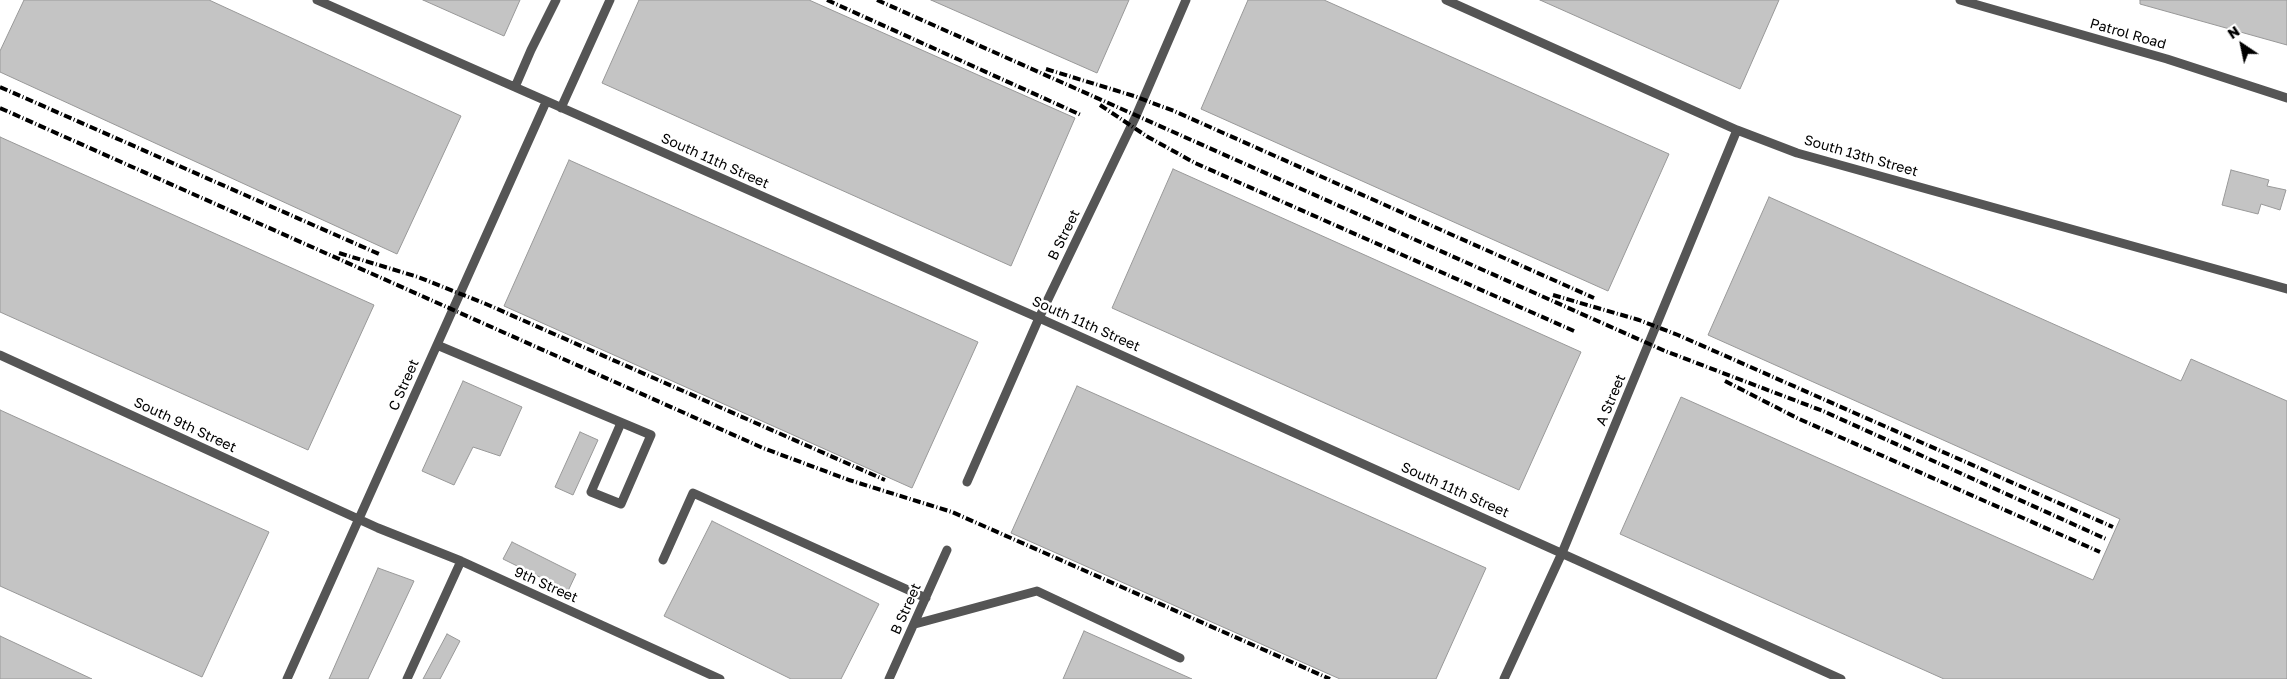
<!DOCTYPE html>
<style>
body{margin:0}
#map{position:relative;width:2287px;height:679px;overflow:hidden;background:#fff;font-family:"Golos Text",sans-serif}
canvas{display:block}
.north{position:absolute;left:2217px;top:20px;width:50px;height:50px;-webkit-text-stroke:4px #fff;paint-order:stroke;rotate:326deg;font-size:14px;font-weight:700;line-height:20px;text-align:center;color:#000}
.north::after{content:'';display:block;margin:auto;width:18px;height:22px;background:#000;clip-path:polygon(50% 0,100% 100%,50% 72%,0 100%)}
</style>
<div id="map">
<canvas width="2287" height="679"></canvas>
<div class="north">N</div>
</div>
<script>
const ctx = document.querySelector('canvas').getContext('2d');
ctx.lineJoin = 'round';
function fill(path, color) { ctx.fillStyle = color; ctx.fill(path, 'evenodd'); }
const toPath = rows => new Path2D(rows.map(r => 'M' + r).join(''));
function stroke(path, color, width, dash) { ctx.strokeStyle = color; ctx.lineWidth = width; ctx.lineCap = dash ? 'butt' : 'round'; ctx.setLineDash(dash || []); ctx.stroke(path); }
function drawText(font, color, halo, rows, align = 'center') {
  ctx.font = font + ' "Golos Text",sans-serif'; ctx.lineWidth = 5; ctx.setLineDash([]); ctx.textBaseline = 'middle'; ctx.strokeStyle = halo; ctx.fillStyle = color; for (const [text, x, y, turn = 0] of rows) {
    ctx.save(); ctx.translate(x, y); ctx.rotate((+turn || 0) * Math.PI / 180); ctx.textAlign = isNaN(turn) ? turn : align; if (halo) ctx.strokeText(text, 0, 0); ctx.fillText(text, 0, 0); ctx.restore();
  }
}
const building = toPath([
 [24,0,209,0,461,116,397,254,0,72,0,51,24,0],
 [423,0,520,0,504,36,423,0],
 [639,0,809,0,1075,118,1011,266,602,83,639,0],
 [931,0,1129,0,1097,73,931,0],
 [1248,0,1324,0,1669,154,1608,291,1201,109,1248,0],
 [1540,0,1779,0,1740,89,1540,0],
 [2140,0,2287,0,2287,45,2140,4,2140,0],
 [0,137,374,305,308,450,0,312,0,137],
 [569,160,978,342,912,488,504,306,569,160],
 [1173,169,1581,352,1519,490,1112,308,1173,169],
 [2231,170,2269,180,2267,186,2286,190,2280,210,2261,204,2258,214,2222,205,2231,170],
 [1769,197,2181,381,2191,359,2287,401,2287,679,1944,679,1620,534,1681,397,2093,580,2120,519,1708,335,1769,197],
 [463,381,522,407,500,456,473,447,454,485,422,471,463,381],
 [1077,386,1486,568,1436,679,1340,679,1011,533,1077,386],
 [0,410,269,532,202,677,0,586,0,410],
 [580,432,598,440,573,495,555,487,580,432],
 [712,521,879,604,841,679,791,679,664,616,712,521],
 [512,542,576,574,568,591,503,559,512,542],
 [378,568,414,581,368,679,329,679,378,568],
 [1084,631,1192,679,1063,679,1084,631],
 [447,634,460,641,440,679,423,679,447,634],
 [0,636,92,679,0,679,0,636]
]);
fill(building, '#c4c4c4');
stroke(building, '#999', 1);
stroke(toPath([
 [317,0,1039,318,1841,679],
 [1446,0,1737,130,1797,153,2287,289],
 [1960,0,2167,59,2287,98],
 [515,87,531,50,556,0],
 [561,108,610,0],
 [437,345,651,435,621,504,591,492,621,423],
 [0,355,378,528,461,561,720,679],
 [967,482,1039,318,1136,116,1186,0],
 [663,560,693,493,926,598],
 [915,624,1037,591,1180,658],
 [287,679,546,102],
 [407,679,461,561],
 [889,679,947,550],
 [1504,679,1562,553,1737,130]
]), '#555', 9);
stroke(toPath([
 [827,0,1081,115],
 [877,0,1665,351,1823,411,2106,539],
 [1046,69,1134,96,1174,111,1594,298],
 [0,87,379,254],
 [1100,105,1148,137,1195,163,1574,331],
 [0,108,763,448,849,480,952,512,1330,679],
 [339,253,418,277,486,304,885,480],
 [1553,295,1639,320,1678,335,2113,527],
 [1725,381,1797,418,2100,552]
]), '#000', 4, [8, 2.5, 1, 2.5]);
drawText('14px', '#000', '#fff', [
 ["Patrol Road",2128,34,16],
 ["South 13th Street",1861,156,16],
 ["South 11th Street",715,161,24],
 ["B Street",1064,235,-64],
 ["South 11th Street",1086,324,24],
 ["C Street",404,385,-66],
 ["A Street",1611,400,-67],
 ["South 9th Street",185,425,25],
 ["South 11th Street",1455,490,24],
 ["9th Street",546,585,24],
 ["B Street",906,609,-66]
]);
</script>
